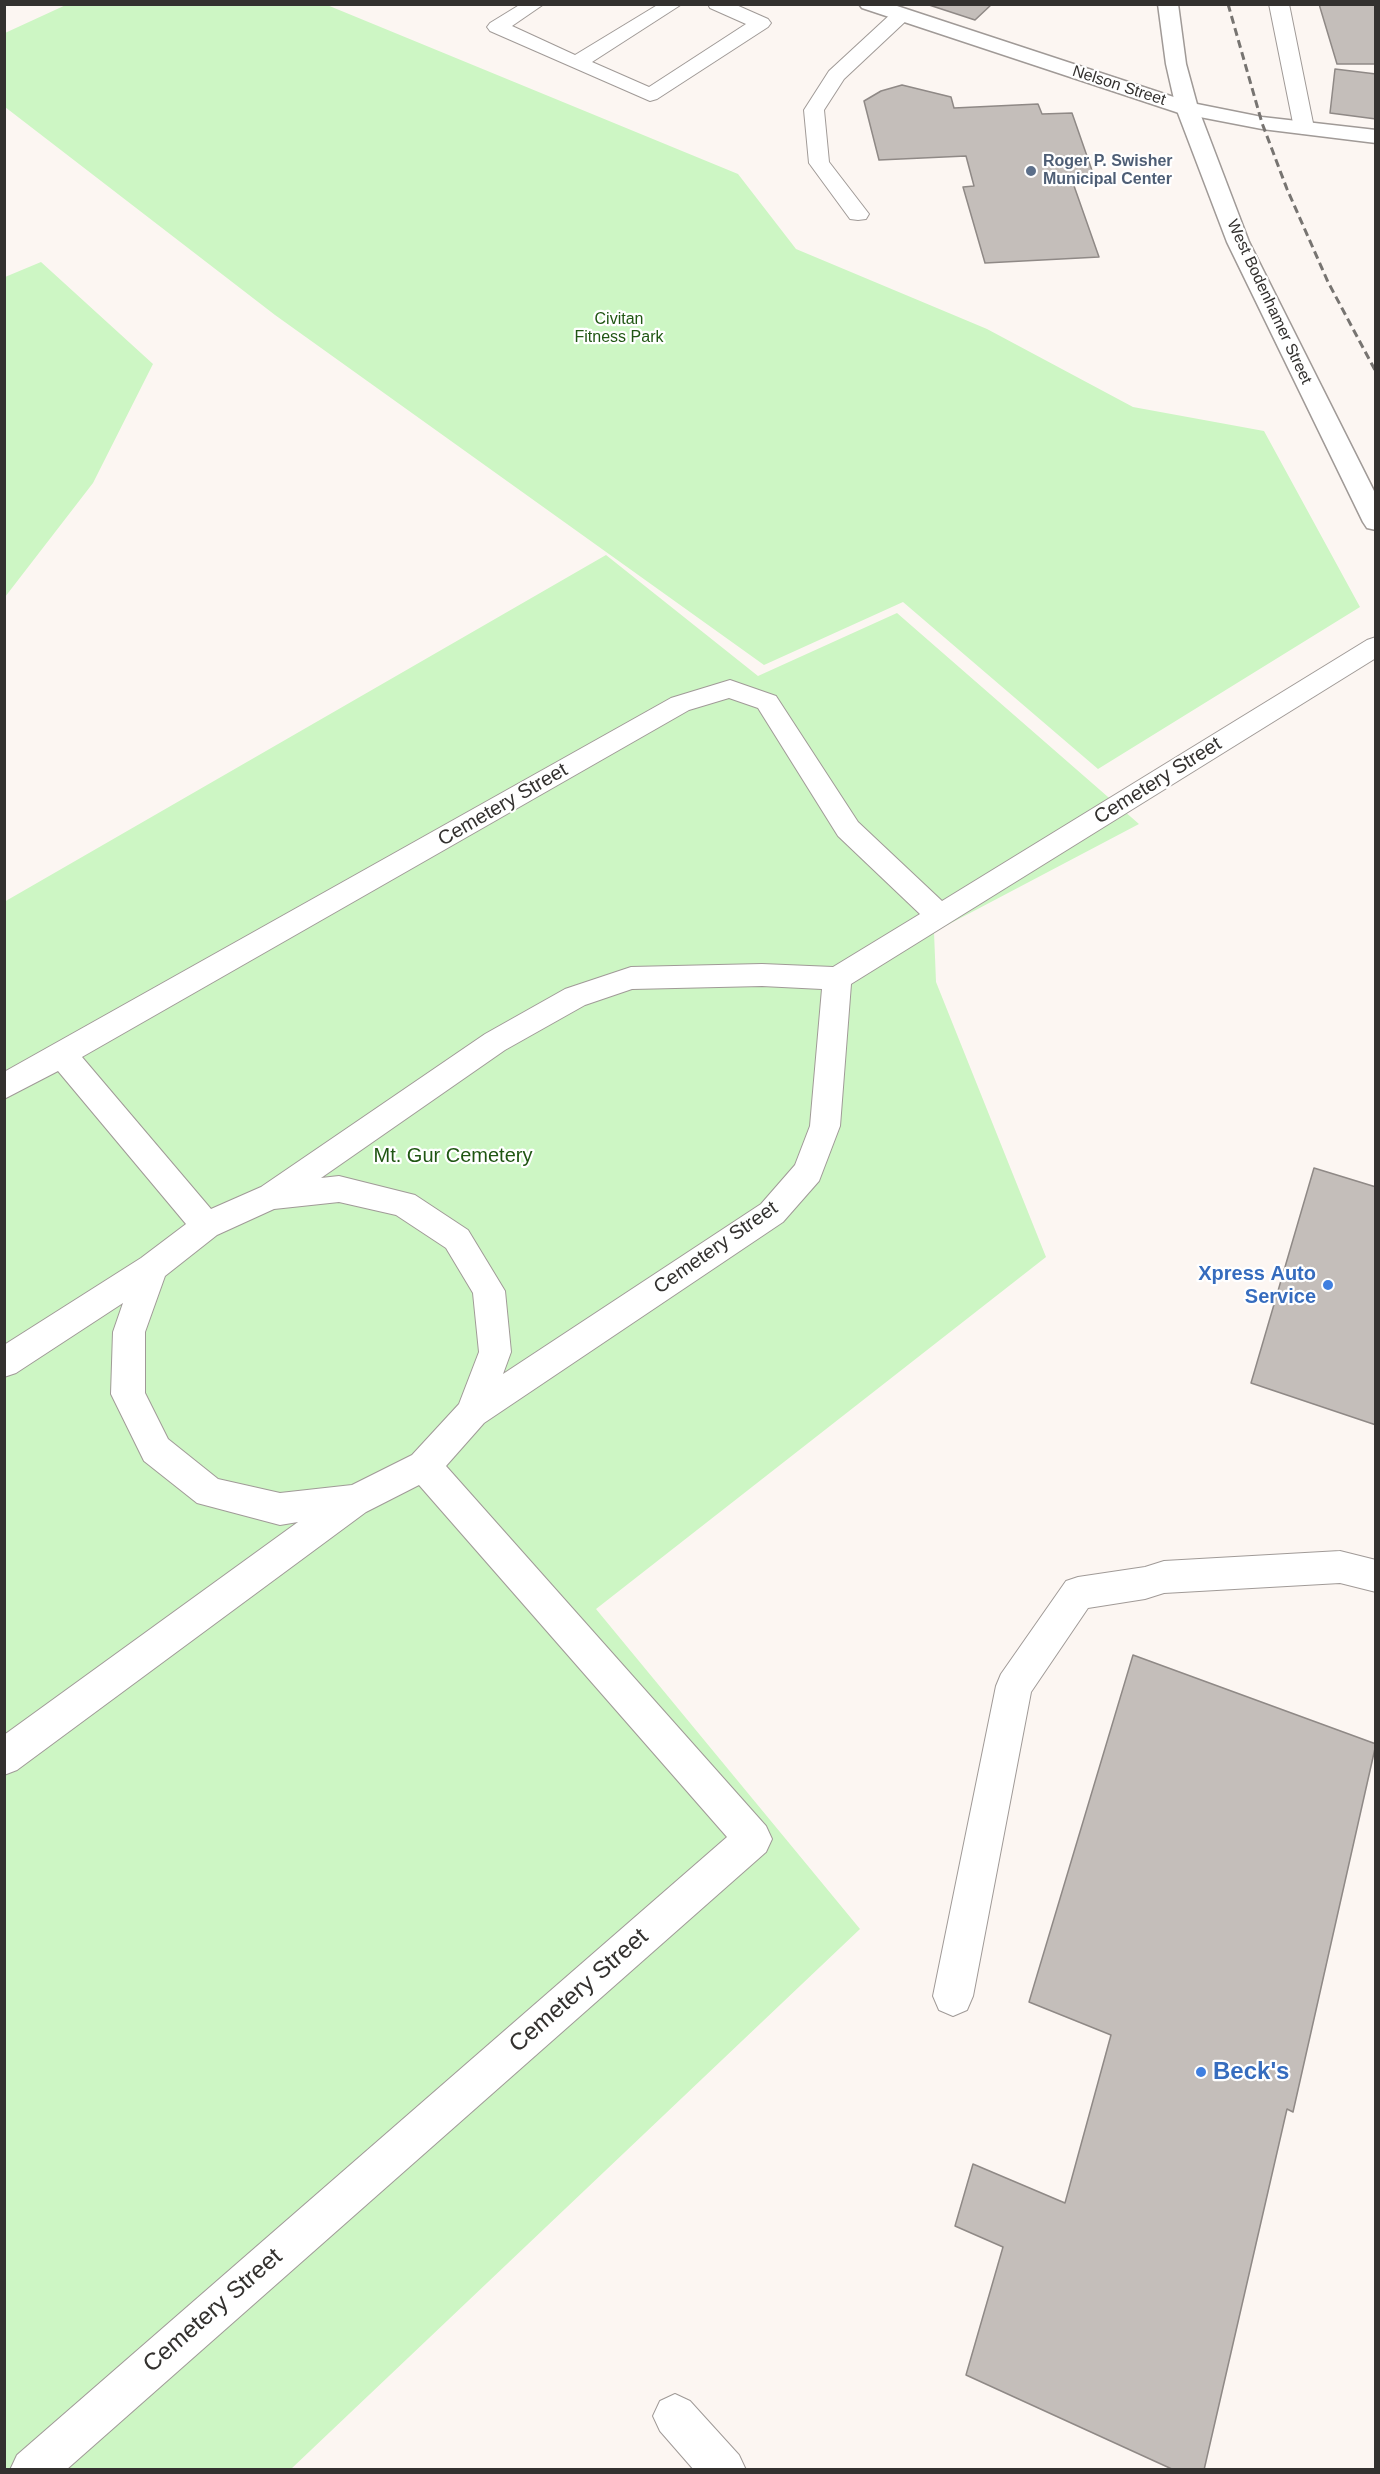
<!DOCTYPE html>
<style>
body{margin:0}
#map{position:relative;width:1380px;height:2474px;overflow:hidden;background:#fcf6f2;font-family:Helvetica,sans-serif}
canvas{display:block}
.frame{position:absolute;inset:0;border:6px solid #33312f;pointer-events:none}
</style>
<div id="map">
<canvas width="1380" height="2474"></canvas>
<div class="frame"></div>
</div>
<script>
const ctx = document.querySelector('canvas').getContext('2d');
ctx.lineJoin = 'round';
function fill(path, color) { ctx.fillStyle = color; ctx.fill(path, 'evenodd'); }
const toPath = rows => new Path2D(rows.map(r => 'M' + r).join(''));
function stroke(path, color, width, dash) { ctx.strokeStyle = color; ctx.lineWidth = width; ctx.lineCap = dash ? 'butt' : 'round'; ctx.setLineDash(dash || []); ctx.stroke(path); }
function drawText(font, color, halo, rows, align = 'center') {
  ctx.font = font + ' Helvetica,sans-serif'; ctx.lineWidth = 4.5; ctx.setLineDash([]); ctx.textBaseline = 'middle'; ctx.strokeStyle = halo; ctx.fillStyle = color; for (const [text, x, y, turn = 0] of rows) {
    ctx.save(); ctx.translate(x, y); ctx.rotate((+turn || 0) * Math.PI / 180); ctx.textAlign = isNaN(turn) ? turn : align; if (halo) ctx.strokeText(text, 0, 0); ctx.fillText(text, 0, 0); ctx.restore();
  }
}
fill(toPath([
 [68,4,327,5,738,174,796,249,987,329,1133,407,1264,431,1360,607,1098,769,903,602,764,665,275,315,5,107,5,33],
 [41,262,153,364,93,483,5,597,5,277],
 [606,555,758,676,897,613,1139,824,934,932,936,982,1046,1257,596,1609,860,1929,291,2469,5,2469,4,902]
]), '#cdf6c4');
const building = toPath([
 [926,4,992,4,975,20,926,4],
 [1319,4,1376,4,1376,64,1337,64,1319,4],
 [1335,69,1376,74,1376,119,1330,113,1335,69],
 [902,85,951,97,954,108,1038,104,1042,114,1072,113,1096,182,1073,183,1099,257,985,263,963,187,974,186,966,156,879,160,864,101,881,91,902,85],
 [1314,1168,1376,1187,1376,1425,1251,1383,1314,1168],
 [1133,1655,1376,1744,1293,2112,1287,2109,1204,2470,1174,2470,966,2375,1003,2247,955,2226,973,2164,1065,2203,1111,2035,1029,2002,1133,1655]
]);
fill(building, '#c4beba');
stroke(building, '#8f8986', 1.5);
const service = toPath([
 [521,4,544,4,512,26,575,55,659,4,682,4,592,62,649,87,746,24,710,8,708,4,734,4,768,19,771,23,768,27,657,99,650,101,490,31,487,27,490,23,521,4],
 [1269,4,1289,4,1314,128,1311,132,1304,134,1297,132,1294,128,1269,4],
 [901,9,908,11,911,15,908,19,844,79,824,110,829,162,869,214,866,219,858,220,850,219,809,163,804,110,829,71,894,11,901,9],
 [1376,637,1376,658,851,984,840,1126,819,1181,783,1222,484,1423,446,1466,766,1826,772,1839,766,1852,66,2470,10,2470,17,2455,727,1837,419,1485,366,1512,17,1770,4,1775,4,1735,298,1522,280,1525,197,1503,144,1461,111,1394,113,1332,123,1303,16,1373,4,1377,4,1345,141,1258,186,1224,58,1071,4,1099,4,1072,671,698,730,680,776,696,858,822,942,901,1367,640,1376,637],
 [729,698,758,708,838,836,920,914,833,967,762,964,631,967,565,989,485,1034,261,1187,211,1209,82,1057,689,710,729,698],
 [762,986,822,989,810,1126,795,1165,761,1204,503,1374,511,1352,505,1291,468,1230,415,1195,339,1176,321,1178,505,1050,585,1005,632,989,762,986],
 [339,1202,396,1215,446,1248,473,1293,479,1352,459,1404,412,1455,352,1485,280,1493,218,1479,168,1439,145,1393,145,1332,165,1276,217,1235,274,1209,339,1202],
 [1340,1551,1376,1560,1376,1592,1340,1583,1164,1593,1145,1599,1088,1608,1031,1692,973,1996,967,2010,953,2016,939,2010,933,1996,996,1686,1001,1674,1066,1581,1078,1577,1145,1567,1164,1561,1340,1551],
 [675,2394,690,2401,739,2455,746,2470,694,2470,660,2431,653,2416,660,2401,675,2394]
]);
const minor = toPath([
 [859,4,891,4,1192,103,1262,117,1376,130,1376,143,1262,129,1179,113,862,8,859,4]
]);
const secondary = toPath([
 [1158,4,1178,4,1186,64,1198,108,1249,242,1376,495,1376,530,1367,528,1363,522,1227,242,1176,108,1166,64,1158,4]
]);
stroke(service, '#a09a97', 2);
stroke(minor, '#a09a97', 3);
stroke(secondary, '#a09a97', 3);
fill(service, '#fff');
fill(minor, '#fff');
fill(secondary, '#fff');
stroke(toPath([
 [1228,4,1262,123,1287,189,1328,282,1376,372]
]), '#777471', 3, [8, 4.5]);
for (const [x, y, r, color] of [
 [1031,171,6,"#5c6f8a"],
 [1328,1285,6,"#3f7fe0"],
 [1201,2072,6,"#3f7fe0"]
]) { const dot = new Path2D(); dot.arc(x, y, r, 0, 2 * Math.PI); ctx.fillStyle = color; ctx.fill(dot); stroke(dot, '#fff', 2); }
drawText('16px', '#33312f', '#fff', [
 ["Nelson Street",1119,86,18],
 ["West Bodenhamer Street",1269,302,65]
]);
drawText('bold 16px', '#4e5e75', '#fff', [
 ["Roger P. Swisher",1043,162],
 ["Municipal Center",1043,180]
], 'left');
drawText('16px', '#205613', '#fff', [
 ["Civitan",619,320],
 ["Fitness Park",619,338]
]);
drawText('20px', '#33312f', '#fff', [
 ["Cemetery Street",1158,781,-32],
 ["Cemetery Street",503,805,-30],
 ["Cemetery Street",716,1248,-35]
]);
drawText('20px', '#205613', '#fff', [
 ["Mt. Gur Cemetery",453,1156]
]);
drawText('bold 20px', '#366cbe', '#fff', [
 ["Xpress Auto",1316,1274],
 ["Service",1316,1297]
], 'right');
drawText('24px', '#33312f', '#fff', [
 ["Cemetery Street",579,1991,-41],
 ["Cemetery Street",213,2311,-41]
]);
drawText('bold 24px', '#366cbe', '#fff', [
 ["Beck's",1213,2072]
], 'left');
</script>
